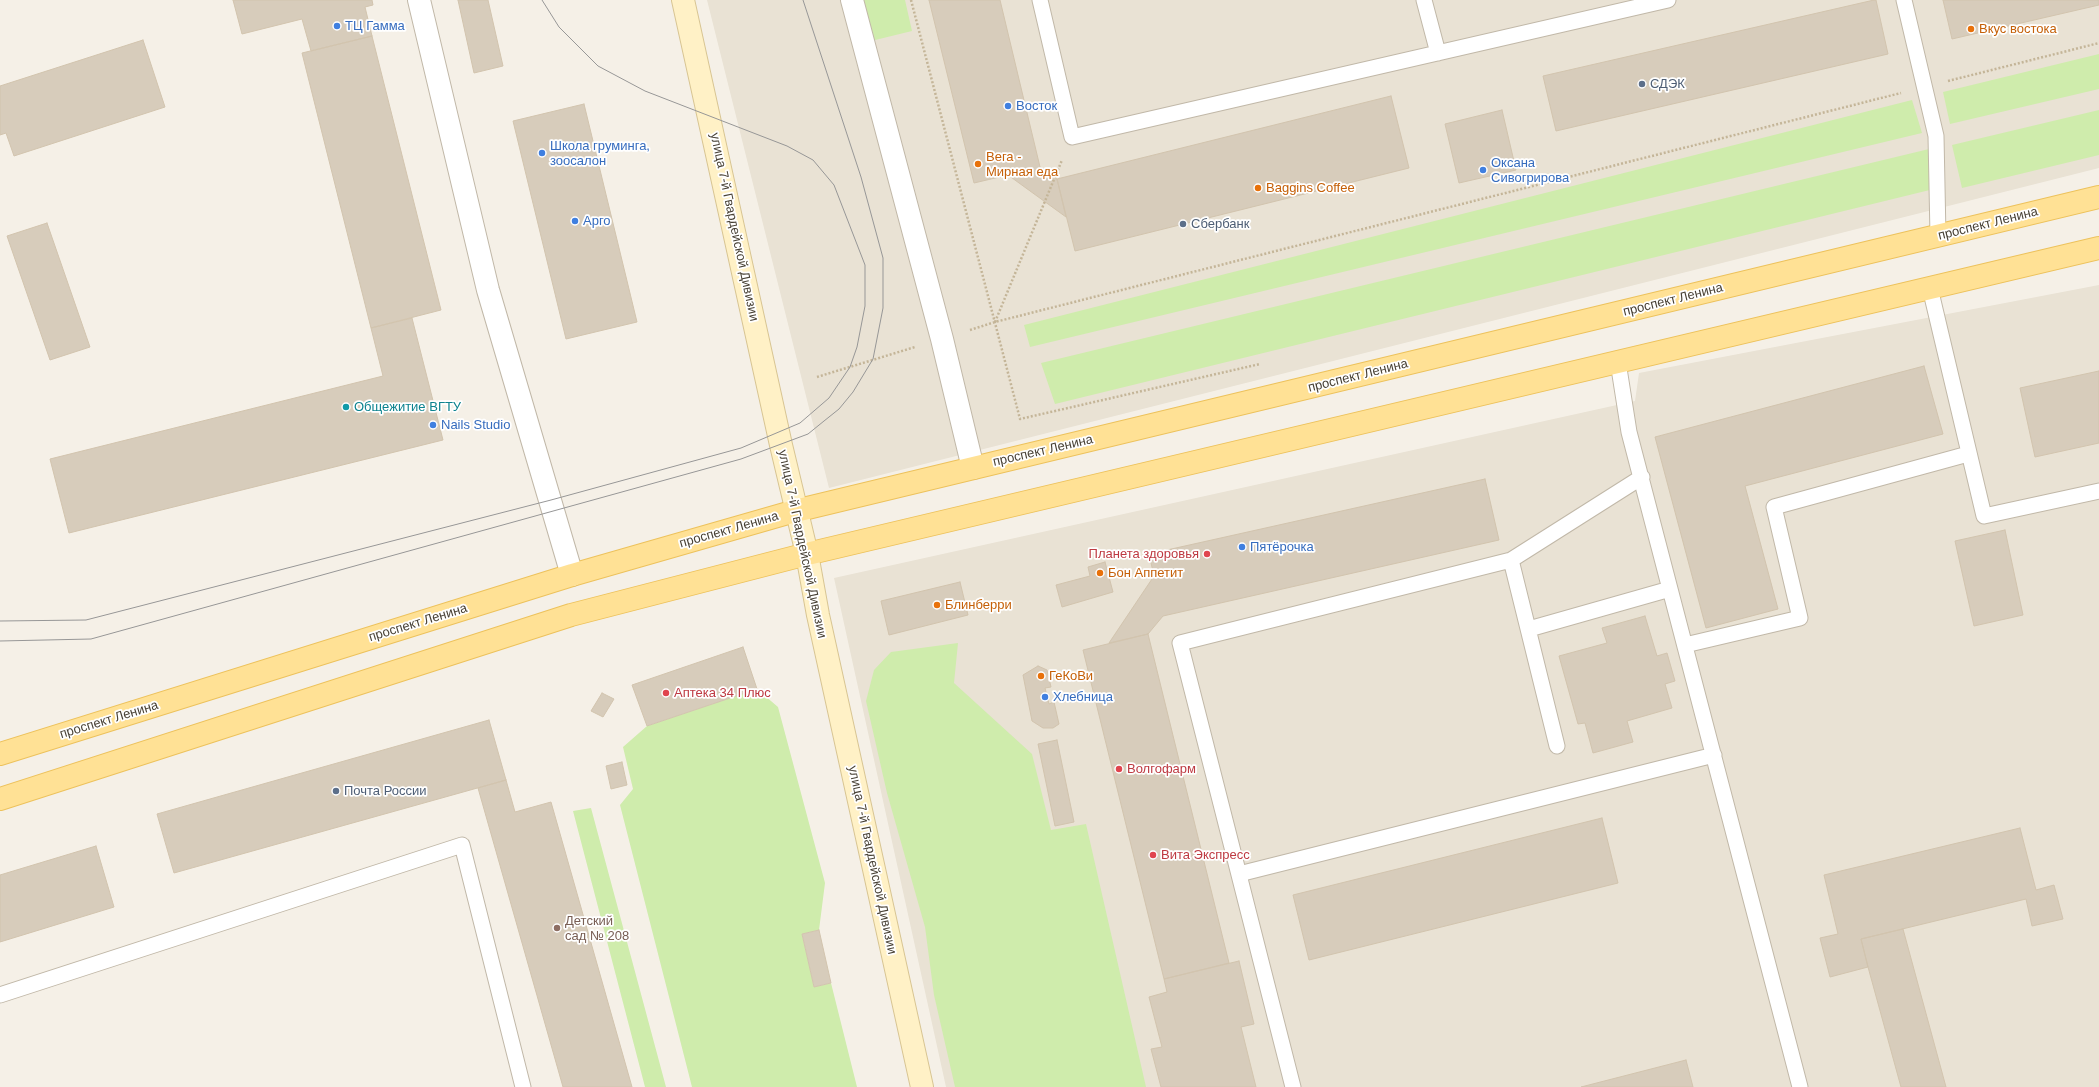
<!DOCTYPE html>
<meta charset="utf-8">
<style>
body{margin:0}
canvas{display:block;background:#f5f0e7}
</style>
<canvas width="2099" height="1087"></canvas>
<script>
const ctx = document.querySelector('canvas').getContext('2d');
ctx.lineJoin = 'round';
function fill(path, color) { ctx.fillStyle = color; ctx.fill(path, 'evenodd'); }
const toPath = rows => new Path2D(rows.map(r => 'M' + r).join(''));
function stroke(path, color, width, dash) { ctx.strokeStyle = color; ctx.lineWidth = width; ctx.lineCap = dash ? 'butt' : 'round'; ctx.setLineDash(dash || []); ctx.stroke(path); }
function drawText(font, color, halo, rows, align = 'center') {
  ctx.font = font + ' Arial,sans-serif'; ctx.lineWidth = 3.5; ctx.setLineDash([]); ctx.textBaseline = 'middle'; ctx.strokeStyle = halo; ctx.fillStyle = color; for (const [text, x, y, turn = 0] of rows) {
    ctx.save(); ctx.translate(x, y); ctx.rotate((+turn || 0) * Math.PI / 180); ctx.textAlign = isNaN(turn) ? turn : align; if (halo) ctx.strokeText(text, 0, 0); ctx.fillText(text, 0, 0); ctx.restore();
  }
}
fill(toPath([
 [707,0,2099,0,2099,168,829,488],
 [2099,285,2099,1087,946,1087,834,578,1635,401,1639,373]
]), '#e9e2d4');
fill(toPath([
 [856,0,905,0,912,31,867,42],
 [2099,54,2099,89,1950,124,1943,92],
 [1912,100,1922,133,1030,347,1024,325],
 [2099,110,2099,155,1962,188,1952,145],
 [1929,149,1938,188,1055,404,1041,363],
 [958,643,954,683,1032,754,1051,830,1086,824,1146,1087,955,1087,934,995,925,927,887,793,866,701,874,670,891,652],
 [757,689,778,707,825,883,819,930,802,934,814,987,831,983,857,1087,692,1087,620,805,633,789,623,747,647,726],
 [591,808,666,1087,645,1087,573,811]
]), '#cfecac');
const building = toPath([
 [233,0,372,0,373,5,365,7,372,36,311,51,302,19,242,34,233,0],
 [458,0,488,0,503,66,474,73,458,0],
 [929,0,1000,0,1040,167,1057,179,1066,217,1008,175,974,183,929,0],
 [1874,0,1876,0,1888,54,1556,131,1543,76,1874,0],
 [1943,0,2099,0,2099,5,1952,39,1943,0],
 [372,36,441,310,371,328,302,53,372,36],
 [143,40,165,107,14,156,6,133,0,135,0,86,143,40],
 [1391,96,1409,168,1075,251,1057,179,1391,96],
 [584,104,637,322,566,339,513,121,584,104],
 [1502,110,1516,170,1459,183,1445,124,1502,110],
 [47,223,90,347,50,360,7,236,47,223],
 [412,318,443,440,69,533,50,459,383,376,371,328,412,318],
 [1924,366,1943,434,1745,486,1778,609,1706,628,1655,437,1924,366],
 [2099,371,2099,443,2035,457,2020,388,2099,371],
 [1485,479,1499,540,1163,616,1148,634,1109,643,1154,576,1149,554,1485,479],
 [2005,530,2023,615,1974,626,1955,541,2005,530],
 [1105,562,1113,592,1062,607,1056,585,1090,576,1088,567,1105,562],
 [960,582,968,615,889,635,881,601,960,582],
 [1645,616,1657,656,1667,653,1675,681,1665,684,1672,708,1627,721,1633,742,1593,753,1585,723,1578,724,1559,656,1607,643,1602,628,1645,616],
 [1148,634,1229,963,1164,979,1083,650,1148,634],
 [743,647,757,689,647,726,632,685,743,647],
 [1038,666,1047,670,1051,687,1045,688,1049,704,1054,702,1059,724,1053,728,1043,728,1032,721,1023,675,1038,666],
 [602,693,614,699,603,717,591,711,602,693],
 [489,720,506,780,174,873,157,814,489,720],
 [1057,740,1074,822,1055,826,1038,744,1057,740],
 [622,762,627,785,611,789,606,766,622,762],
 [506,780,515,812,551,802,632,1087,563,1087,478,788,506,780],
 [1602,818,1618,883,1309,960,1293,895,1602,818],
 [2020,828,2036,890,2054,885,2063,919,2032,926,2026,899,1861,939,1868,967,1830,977,1820,938,1838,934,1824,875,2020,828],
 [96,846,114,907,0,942,0,875,96,846],
 [1903,929,1946,1087,1901,1087,1868,967,1861,939,1903,929],
 [819,930,831,983,814,987,802,934,819,930],
 [1239,961,1254,1024,1241,1027,1256,1087,1161,1087,1151,1049,1162,1047,1149,997,1167,992,1164,979,1239,961],
 [1686,1060,1693,1087,1581,1087,1686,1060]
]);
fill(building, '#d7ccbb');
stroke(building, '#d2c4ae', 1);
const service = toPath([
 [1040,0,1072,137,1668,0],
 [1424,0,1438,53],
 [1904,0,1936,136,1938,236],
 [1930,288,1984,516,2099,491],
 [1618,362,1629,432,1800,1087],
 [1511,560,1557,746],
 [1529,629,1670,589],
 [1685,645,1800,618,1774,507,1968,454],
 [1239,874,1714,755],
 [0,995,462,845,523,1087],
 [1293,1087,1180,643,1511,560,1642,477]
]);
const minor = toPath([
 [419,0,488,290,572,575],
 [852,0,942,339,973,468]
]);
const secondary = toPath([
 [683,0,781,445,807,554,818,615,922,1087]
]);
const primary = toPath([
 [0,754,572,575,795,511,2099,197],
 [0,799,571,615,807,554,2099,248]
]);
stroke(service, '#c1b8a8', 17);
stroke(minor, '#c1b8a8', 24);
stroke(secondary, '#d8c593', 24);
stroke(primary, '#edc25c', 24);
stroke(toPath([
 [911,0,1020,419,1260,364],
 [1948,81,2099,43],
 [995,322,1062,160],
 [970,330,995,322,1901,93],
 [817,377,915,347]
]), '#c4b598', 2.5, [2, 2]);
stroke(service, '#fff', 15);
stroke(minor, '#fff', 22);
stroke(secondary, '#fff1c6', 22);
stroke(primary, '#ffe195', 22);
stroke(toPath([
 [0,621,86,620,551,500,741,448,800,423,829,398,850,367,857,347,865,306,865,265,834,185,813,160,787,146,645,91,598,66,559,27,542,0],
 [0,641,91,639,741,459,808,434,824,421,839,409,853,392,873,359,883,308,883,258,861,177,803,0]
]), '#979797', 1);
for (const [x, y, r, color] of [
 [337,26,4,"#3f7fe0"],
 [1971,29,4,"#e8710a"],
 [1642,84,4,"#5c6f8a"],
 [1008,106,4,"#3f7fe0"],
 [542,153,4,"#3f7fe0"],
 [978,164,4,"#e8710a"],
 [1483,170,4,"#3f7fe0"],
 [1258,188,4,"#e8710a"],
 [575,221,4,"#3f7fe0"],
 [1183,224,4,"#5c6f8a"],
 [346,407,4,"#0f9aa8"],
 [433,425,4,"#3f7fe0"],
 [1242,547,4,"#3f7fe0"],
 [1207,554,4,"#e0444e"],
 [1100,573,4,"#e8710a"],
 [937,605,4,"#e8710a"],
 [1041,676,4,"#e8710a"],
 [666,693,4,"#e0444e"],
 [1045,697,4,"#3f7fe0"],
 [1119,769,4,"#e0444e"],
 [336,791,4,"#5c6f8a"],
 [1153,855,4,"#e0444e"],
 [557,928,4,"#8d6e63"]
]) { const dot = new Path2D(); dot.arc(x, y, r, 0, 2 * Math.PI); ctx.fillStyle = color; ctx.fill(dot); stroke(dot, '#fff', 1.5); }
drawText('13px', '#366cbe', '#fff', [
 ["ТЦ Гамма",345,26],
 ["Восток",1016,106],
 ["Школа груминга,",550,146],
 ["зоосалон",550,161],
 ["Оксана",1491,163],
 ["Сивогрирова",1491,178],
 ["Арго",583,221],
 ["Nails Studio",441,425],
 ["Пятёрочка",1250,547],
 ["Хлебница",1053,697]
], 'left');
drawText('13px', '#c56008', '#fff', [
 ["Вкус востока",1979,29],
 ["Вега -",986,157],
 ["Мирная еда",986,172],
 ["Baggins Coffee",1266,188],
 ["Бон Аппетит",1108,573],
 ["Блинберри",945,605],
 ["ГеКоВи",1049,676]
], 'left');
drawText('13px', '#4e5e75', '#fff', [
 ["СДЭК",1650,84],
 ["Сбербанк",1191,224],
 ["Почта России",344,791]
], 'left');
drawText('13px', '#484135', '#fff', [
 ["проспект Ленина",1988,224,-14],
 ["улица 7-й Гвардейской Дивизии",734,227,78],
 ["проспект Ленина",1673,300,-14],
 ["проспект Ленина",1358,376,-14],
 ["проспект Ленина",1043,451,-13],
 ["проспект Ленина",729,530,-16],
 ["улица 7-й Гвардейской Дивизии",802,544,78],
 ["проспект Ленина",418,623,-17],
 ["проспект Ленина",109,720,-17],
 ["улица 7-й Гвардейской Дивизии",872,860,78]
]);
drawText('13px', '#0d838f', '#fff', [
 ["Общежитие ВГТУ",354,407]
], 'left');
drawText('13px', '#be3a42', '#fff', [
 ["Планета здоровья",1199,554,"right"],
 ["Аптека 34 Плюс",674,693],
 ["Волгофарм",1127,769],
 ["Вита Экспресс",1161,855]
], 'left');
drawText('13px', '#785e54', '#fff', [
 ["Детский",565,921],
 ["сад № 208",565,936]
], 'left');
</script>
